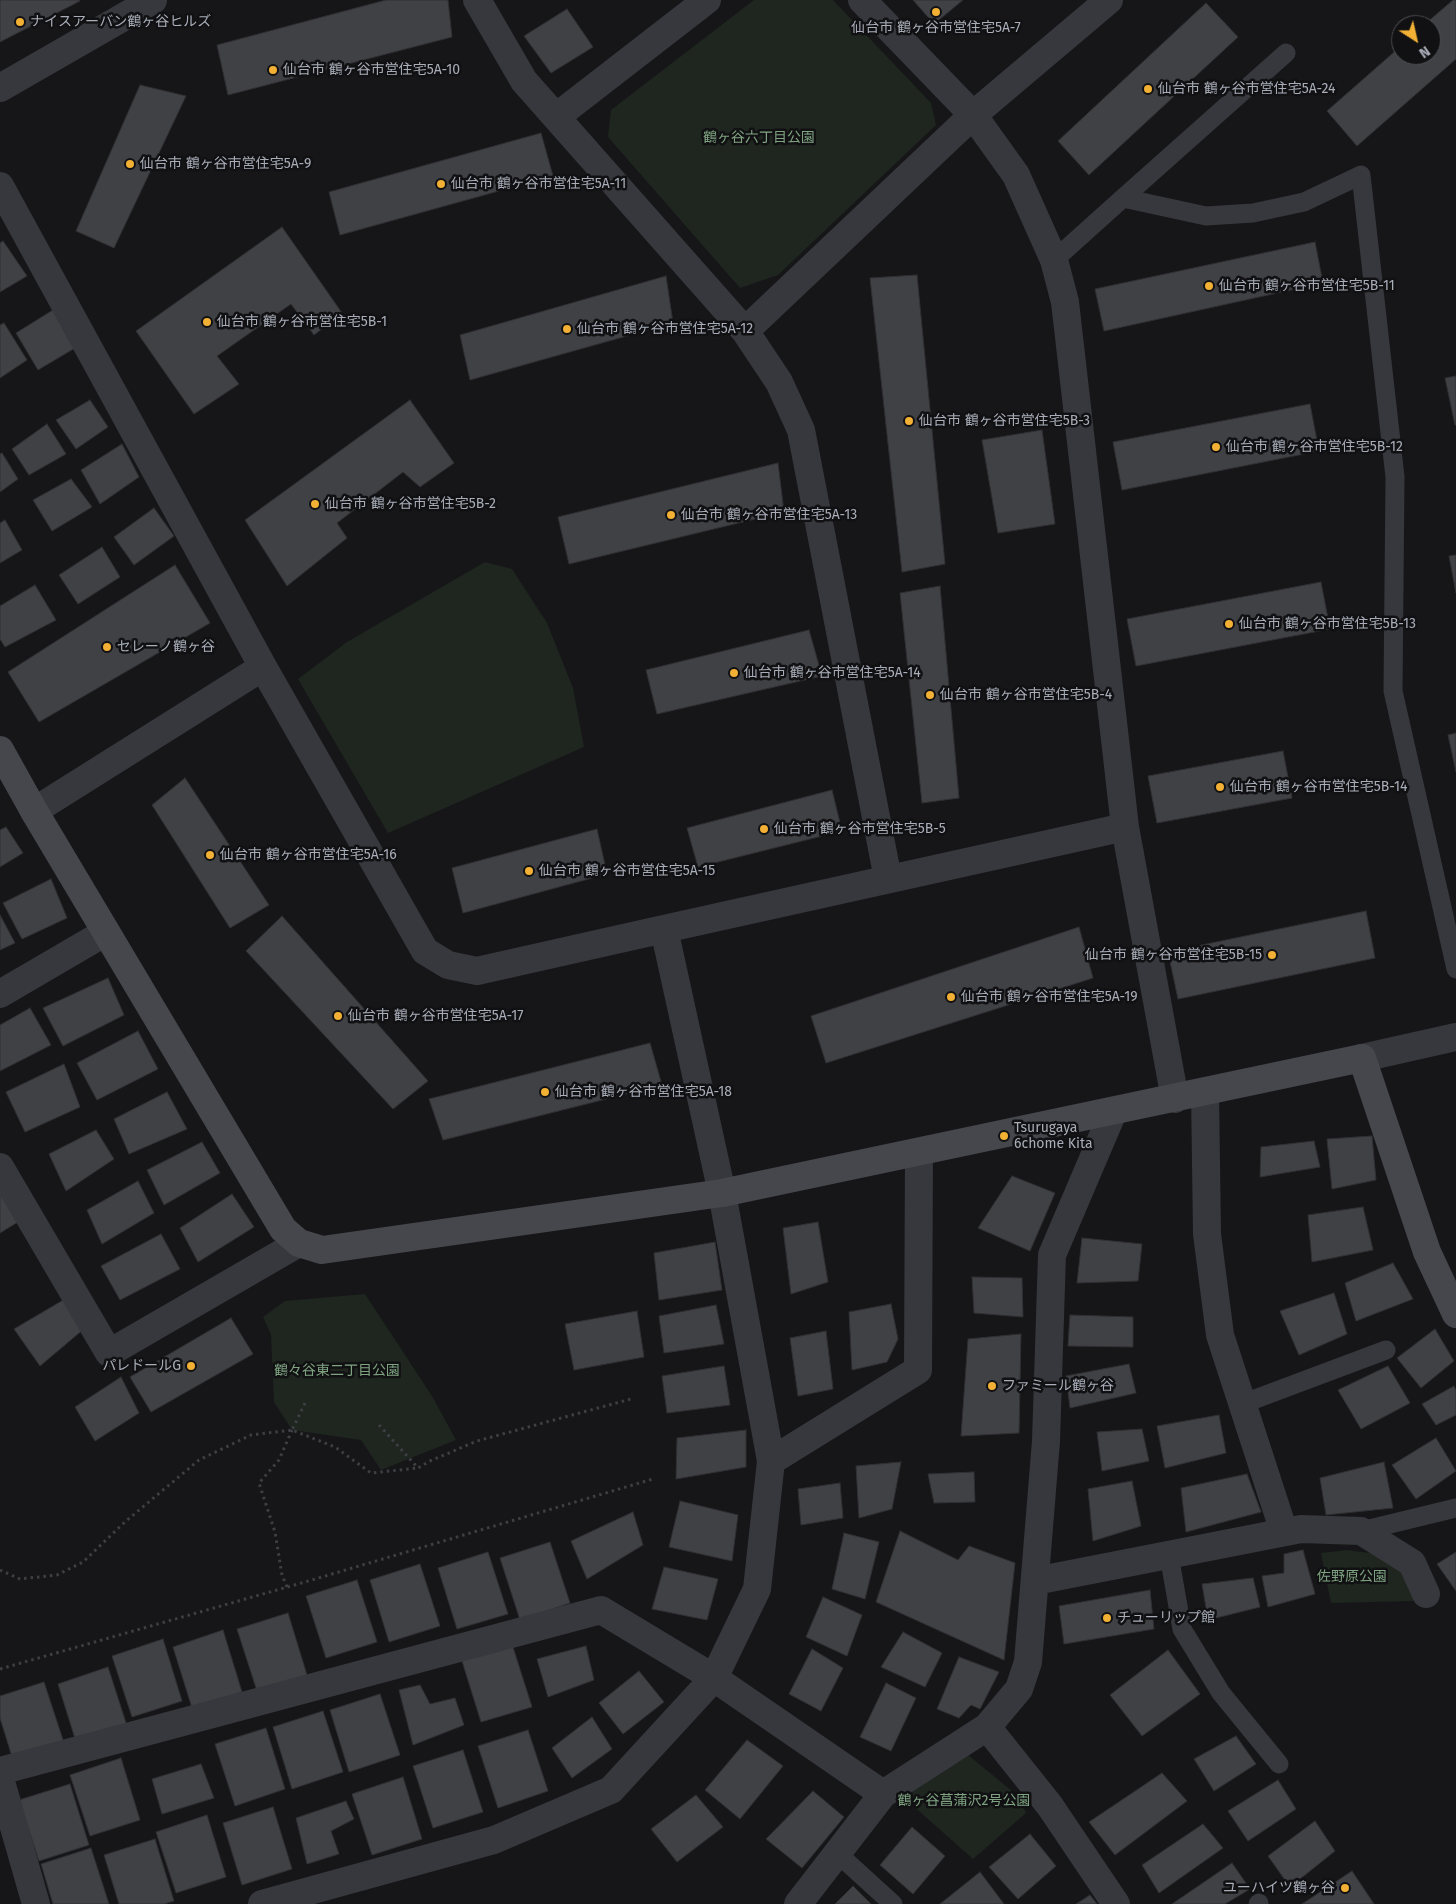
<!DOCTYPE html>
<meta charset="utf-8">
<style>
body{margin:0}
#map{position:relative;width:1456px;height:1904px;overflow:hidden;background:#161618;font-family:"Fira Sans",sans-serif}
canvas{display:block}
.north{position:absolute;left:1391px;top:15px;width:50px;height:50px;box-sizing:border-box;background:#111113;border:1px solid #4d4f55;border-radius:50%;rotate:145deg;font-size:14px;font-weight:700;line-height:20px;text-align:center;color:#a8adb8}
.north::after{content:'';display:block;margin:auto;width:18px;height:22px;background:#f2b134;clip-path:polygon(50% 0,100% 100%,50% 72%,0 100%)}
</style>
<div id="map">
<canvas width="1456" height="1904"></canvas>
<div class="north">N</div>
</div>
<script>
const ctx = document.querySelector('canvas').getContext('2d');
ctx.lineJoin = 'round';
function fill(path, color) { ctx.fillStyle = color; ctx.fill(path, 'evenodd'); }
const toPath = rows => new Path2D(rows.map(r => 'M' + r).join(''));
function stroke(path, color, width, dash) { ctx.strokeStyle = color; ctx.lineWidth = width; ctx.lineCap = dash ? 'butt' : 'round'; ctx.setLineDash(dash || []); ctx.stroke(path); }
function drawText(font, color, halo, rows, align = 'center') {
  ctx.font = font + ' "Fira Sans","Noto Sans JP",sans-serif'; ctx.lineWidth = 5; ctx.setLineDash([]); ctx.textBaseline = 'middle'; ctx.strokeStyle = halo; ctx.fillStyle = color; for (const [text, x, y, turn = 0] of rows) {
    ctx.save(); ctx.translate(x, y); ctx.rotate((+turn || 0) * Math.PI / 180); ctx.textAlign = isNaN(turn) ? turn : align; if (halo) ctx.strokeText(text, 0, 0); ctx.fillText(text, 0, 0); ctx.restore();
  }
}
fill(toPath([
 [754,0,833,0,931,103,936,125,778,275,740,288,608,137,611,110],
 [485,562,512,569,547,623,573,688,584,747,388,833,298,679,347,642],
 [365,1294,432,1396,456,1440,381,1470,361,1440,292,1430,274,1402,271,1335,263,1317,285,1301],
 [1347,1550,1377,1554,1402,1566,1413,1595,1413,1601,1331,1603,1321,1553],
 [967,1754,1018,1796,1026,1813,973,1859,902,1796]
]), '#1e261f');
const building = toPath([
 [0,0,79,0,80,1,0,42,0,0],
 [386,0,448,0,452,37,228,95,217,45,386,0],
 [913,0,963,0,934,24,913,0],
 [1453,0,1456,0,1456,59,1357,146,1327,111,1401,46,1401,55,1431,55,1431,25,1424,25,1453,0],
 [1206,3,1238,37,1089,175,1058,141,1206,3],
 [567,9,593,47,551,73,524,36,567,9],
 [140,85,186,96,114,248,76,231,140,85],
 [541,133,553,176,340,235,329,192,541,133],
 [282,227,342,313,314,335,291,304,217,356,239,384,194,414,136,331,282,227],
 [3,241,27,276,0,292,0,243,3,241],
 [1315,242,1323,283,1104,331,1095,289,1315,242],
 [917,275,945,564,902,572,870,278,917,275],
 [666,276,673,323,470,380,460,335,666,276],
 [53,310,75,348,38,370,16,333,53,310],
 [4,323,27,360,0,378,0,325,4,323],
 [1456,376,1456,425,1455,425,1445,378,1456,376],
 [90,400,108,427,76,449,56,420,90,400],
 [410,400,454,463,420,487,403,472,337,523,347,538,287,586,245,520,410,400],
 [1310,404,1319,451,1122,490,1113,442,1310,404],
 [47,424,66,454,29,475,12,449,47,424],
 [1042,430,1055,524,998,533,982,440,1042,430],
 [122,444,139,477,100,504,81,470,122,444],
 [2,453,18,479,0,492,0,454,2,453],
 [778,463,784,512,569,564,558,517,778,463],
 [71,479,92,507,52,531,33,500,71,479],
 [154,508,174,536,134,565,114,537,154,508],
 [5,520,22,550,0,563,0,523,5,520],
 [102,547,120,577,78,604,59,575,102,547],
 [1456,555,1456,593,1449,556,1456,555],
 [175,565,210,623,39,722,8,672,175,565],
 [1321,582,1330,629,1136,666,1127,619,1321,582],
 [35,585,56,620,5,647,0,639,0,606,35,585],
 [940,586,959,798,922,803,900,593,940,586],
 [809,630,822,676,657,714,646,670,809,630],
 [1456,733,1456,772,1448,735,1456,733],
 [1283,751,1292,798,1157,823,1148,776,1283,751],
 [185,778,269,905,230,928,152,805,185,778],
 [832,790,842,831,698,867,687,828,832,790],
 [6,827,23,853,0,867,0,830,6,827],
 [597,829,607,874,463,913,452,868,597,829],
 [51,879,67,918,22,939,3,903,51,879],
 [1366,911,1375,958,1178,999,1168,952,1366,911],
 [0,915,15,943,0,950,0,915],
 [282,916,428,1081,393,1109,246,951,282,916],
 [1079,927,1093,978,826,1063,811,1016,1079,927],
 [108,978,124,1015,63,1046,43,1008,108,978],
 [30,1008,51,1045,0,1071,0,1025,30,1008],
 [138,1031,158,1069,97,1100,77,1063,138,1031],
 [650,1043,662,1085,443,1140,429,1099,650,1043],
 [64,1064,80,1107,25,1132,6,1092,64,1064],
 [167,1092,187,1129,129,1154,114,1119,167,1092],
 [96,1130,114,1159,66,1191,49,1154,96,1130],
 [1372,1136,1376,1180,1332,1189,1327,1139,1372,1136],
 [1314,1141,1320,1167,1260,1177,1261,1147,1314,1141],
 [202,1142,220,1173,164,1205,147,1170,202,1142],
 [1012,1176,1055,1193,1030,1251,978,1228,1012,1176],
 [138,1181,154,1213,102,1244,87,1210,138,1181],
 [0,1187,18,1222,0,1233,0,1187],
 [232,1194,254,1227,198,1262,180,1228,232,1194],
 [1363,1207,1373,1250,1312,1262,1308,1215,1363,1207],
 [818,1222,828,1282,791,1294,783,1228,818,1222],
 [161,1234,180,1269,120,1300,101,1266,161,1234],
 [1082,1238,1142,1244,1138,1281,1077,1283,1082,1238],
 [715,1242,722,1290,659,1300,654,1253,715,1242],
 [1393,1263,1413,1299,1356,1321,1345,1283,1393,1263],
 [972,1277,1022,1278,1023,1317,974,1313,972,1277],
 [1334,1293,1347,1334,1299,1355,1280,1311,1334,1293],
 [65,1299,85,1328,40,1366,14,1329,65,1299],
 [891,1304,898,1339,887,1362,852,1370,849,1312,891,1304],
 [716,1305,724,1344,664,1353,659,1316,716,1305],
 [637,1311,644,1357,574,1370,565,1324,637,1311],
 [1070,1315,1133,1317,1133,1347,1068,1346,1070,1315],
 [231,1318,253,1354,151,1412,130,1377,231,1318],
 [1435,1329,1454,1361,1421,1388,1397,1358,1435,1329],
 [826,1331,833,1389,798,1396,790,1338,826,1331],
 [1021,1334,1019,1433,961,1436,968,1339,1021,1334],
 [1129,1364,1136,1393,1070,1408,1066,1376,1129,1364],
 [724,1366,730,1405,667,1413,662,1376,724,1366],
 [1388,1366,1410,1403,1361,1429,1338,1390,1388,1366],
 [121,1377,139,1413,95,1441,75,1407,121,1377],
 [1454,1386,1456,1390,1456,1415,1436,1425,1422,1404,1454,1386],
 [1219,1415,1226,1453,1165,1468,1157,1426,1219,1415],
 [1142,1429,1149,1461,1102,1471,1097,1432,1142,1429],
 [746,1430,746,1467,676,1479,677,1438,746,1430],
 [1436,1438,1456,1471,1416,1499,1392,1465,1436,1438],
 [901,1462,892,1509,859,1518,856,1466,901,1462],
 [1384,1462,1393,1508,1326,1515,1320,1478,1384,1462],
 [974,1472,975,1502,934,1503,928,1474,974,1472],
 [1247,1474,1261,1512,1186,1532,1181,1488,1247,1474],
 [1132,1481,1141,1526,1093,1541,1088,1489,1132,1481],
 [840,1483,843,1518,801,1525,798,1489,840,1483],
 [680,1501,738,1515,732,1561,669,1547,680,1501],
 [633,1512,643,1545,587,1579,571,1541,633,1512],
 [900,1531,958,1560,969,1546,1015,1563,1004,1660,876,1602,900,1531],
 [844,1533,879,1542,865,1599,832,1589,844,1533],
 [550,1542,570,1603,520,1620,500,1558,550,1542],
 [1303,1550,1315,1594,1268,1607,1262,1576,1284,1573,1284,1554,1303,1550],
 [488,1552,508,1614,457,1629,438,1568,488,1552],
 [1456,1552,1456,1591,1437,1564,1456,1552],
 [420,1564,440,1626,389,1642,370,1580,420,1564],
 [664,1567,718,1579,707,1620,652,1609,664,1567],
 [1253,1578,1260,1607,1208,1620,1202,1584,1253,1578],
 [357,1580,377,1642,326,1658,306,1596,357,1580],
 [1150,1590,1154,1629,1064,1644,1059,1606,1150,1590],
 [823,1597,862,1615,847,1656,806,1637,823,1597],
 [288,1613,307,1675,257,1691,237,1629,288,1613],
 [223,1630,242,1692,192,1708,173,1647,223,1630],
 [903,1632,942,1653,925,1687,881,1667,903,1632],
 [163,1639,182,1701,132,1717,112,1656,163,1639],
 [512,1644,532,1707,481,1722,462,1661,512,1644],
 [586,1646,594,1680,548,1697,537,1659,586,1646],
 [812,1649,843,1668,821,1711,789,1694,812,1649],
 [1168,1650,1200,1694,1142,1736,1110,1695,1168,1650],
 [959,1657,999,1672,980,1709,971,1705,959,1718,937,1709,959,1657],
 [108,1667,128,1729,77,1745,58,1684,108,1667],
 [639,1671,664,1702,623,1734,599,1703,639,1671],
 [44,1682,64,1743,13,1760,0,1718,0,1696,44,1682],
 [886,1683,916,1698,891,1751,860,1737,886,1683],
 [420,1685,430,1704,455,1698,464,1725,413,1745,399,1690,420,1685],
 [380,1694,400,1755,349,1772,330,1710,380,1694],
 [323,1711,343,1772,292,1789,273,1727,323,1711],
 [592,1717,612,1749,572,1778,552,1748,592,1717],
 [266,1728,285,1789,235,1806,215,1744,266,1728],
 [528,1730,548,1791,498,1808,478,1746,528,1730],
 [1236,1736,1256,1764,1214,1791,1194,1759,1236,1736],
 [747,1740,783,1766,740,1819,705,1790,747,1740],
 [463,1750,483,1812,433,1828,413,1766,463,1750],
 [121,1758,140,1820,90,1836,70,1775,121,1758],
 [201,1764,214,1798,162,1814,152,1779,201,1764],
 [1162,1773,1187,1801,1115,1855,1089,1822,1162,1773],
 [403,1777,422,1839,372,1855,352,1794,403,1777],
 [1278,1780,1296,1809,1248,1841,1228,1811,1278,1780],
 [70,1784,89,1845,39,1861,19,1800,70,1784],
 [813,1791,844,1817,802,1868,766,1839,813,1791],
 [696,1795,723,1827,677,1862,651,1829,696,1795],
 [346,1801,354,1819,331,1831,339,1854,307,1864,296,1818,346,1801],
 [273,1807,292,1869,242,1885,223,1823,273,1807],
 [207,1815,226,1877,176,1893,156,1832,207,1815],
 [1315,1821,1335,1851,1290,1887,1268,1856,1315,1821],
 [1203,1824,1223,1848,1159,1893,1142,1865,1203,1824],
 [912,1827,945,1856,913,1894,880,1865,912,1827],
 [1030,1834,1056,1866,1018,1899,989,1867,1030,1834],
 [155,1839,174,1901,164,1904,119,1904,104,1855,155,1839],
 [91,1848,109,1904,53,1904,41,1864,91,1848],
 [1232,1863,1250,1889,1225,1904,1172,1904,1232,1863],
 [1352,1871,1374,1904,1302,1904,1352,1871],
 [980,1872,1004,1904,940,1904,980,1872],
 [853,1886,871,1904,835,1904,853,1886],
 [1090,1895,1097,1904,1076,1904,1090,1895]
]);
fill(building, '#404145');
stroke(building, '#303034', 1);
stroke(toPath([
 [305,1403,292,1430,335,1447,371,1473,418,1468],
 [379,1425,418,1468,430,1461,477,1441,631,1399],
 [0,1570,20,1579,57,1575,83,1562,126,1521,199,1460,251,1435,292,1430],
 [287,1587,282,1575,275,1532,259,1483,279,1460,292,1430],
 [0,1669,305,1582,653,1479]
]), '#3d3f44', 3, [2.5, 4]);
stroke(toPath([
 [1123,198,1286,53],
 [1054,260,1123,198,1206,216,1253,213,1304,202,1361,175,1395,477,1393,691,1456,969],
 [1242,1404,1386,1350],
 [1361,1531,1456,1508],
 [1169,1555,1182,1629,1221,1693,1279,1764],
 [837,1853,893,1904],
 [1258,1904,1259,1903]
]), '#37383d', 19);
stroke(toPath([
 [477,0,524,81,745,331,779,382,801,430,888,879],
 [862,0,973,115,1109,0],
 [0,88,153,0],
 [556,117,707,0],
 [0,186,263,667,425,951,448,965,477,971,664,929,722,1193,771,1461,757,1589,714,1678,611,1790,494,1840,262,1904],
 [745,331,973,115,1016,175,1054,260,1065,302,1125,827,1175,1099],
 [34,811,263,667],
 [664,929,1125,827],
 [0,994,106,932],
 [1362,1058,1456,1037],
 [1205,1092,1207,1234,1220,1335,1284,1532],
 [0,1167,109,1353,299,1243],
 [771,1461,918,1370,919,1152],
 [1035,1581,1301,1529,1361,1531,1412,1563,1426,1594],
 [987,1727,1050,1806,1116,1904],
 [0,1771,601,1610,714,1678,883,1794],
 [0,1778,36,1904],
 [798,1904,883,1794,987,1727,1019,1689,1028,1662,1046,1441,1052,1255,1113,1112]
]), '#37383d', 28);
stroke(toPath([
 [0,750,34,811,283,1229,299,1243,322,1250,722,1193,1362,1058,1427,1252,1456,1314]
]), '#45474d', 28);
for (const [x, y, r, color] of [
 [936,12,5,"#f2b134"],
 [20,22,5,"#f2b134"],
 [273,70,5,"#f2b134"],
 [1148,89,5,"#f2b134"],
 [130,164,5,"#f2b134"],
 [441,184,5,"#f2b134"],
 [1209,286,5,"#f2b134"],
 [207,322,5,"#f2b134"],
 [567,329,5,"#f2b134"],
 [909,421,5,"#f2b134"],
 [1216,447,5,"#f2b134"],
 [315,504,5,"#f2b134"],
 [671,515,5,"#f2b134"],
 [1229,624,5,"#f2b134"],
 [107,647,5,"#f2b134"],
 [734,673,5,"#f2b134"],
 [930,695,5,"#f2b134"],
 [1220,787,5,"#f2b134"],
 [764,829,5,"#f2b134"],
 [210,855,5,"#f2b134"],
 [529,871,5,"#f2b134"],
 [1272,955,5,"#f2b134"],
 [951,997,5,"#f2b134"],
 [338,1016,5,"#f2b134"],
 [545,1092,5,"#f2b134"],
 [1004,1136,5,"#f2b134"],
 [191,1366,5,"#f2b134"],
 [992,1386,5,"#f2b134"],
 [1107,1618,5,"#f2b134"],
 [1345,1888,5,"#f2b134"]
]) { const dot = new Path2D(); dot.arc(x, y, r, 0, 2 * Math.PI); ctx.fillStyle = color; ctx.fill(dot); stroke(dot, '#111113', 2); }
drawText('14px', '#a8adb8', '#111113', [
 ["ナイスアーバン鶴ヶ谷ヒルズ",30,22],
 ["仙台市 鶴ヶ谷市営住宅5A-7",936,28,"center"],
 ["仙台市 鶴ヶ谷市営住宅5A-10",283,70],
 ["仙台市 鶴ヶ谷市営住宅5A-24",1158,89],
 ["仙台市 鶴ヶ谷市営住宅5A-9",140,164],
 ["仙台市 鶴ヶ谷市営住宅5A-11",451,184],
 ["仙台市 鶴ヶ谷市営住宅5B-11",1219,286],
 ["仙台市 鶴ヶ谷市営住宅5B-1",217,322],
 ["仙台市 鶴ヶ谷市営住宅5A-12",577,329],
 ["仙台市 鶴ヶ谷市営住宅5B-3",919,421],
 ["仙台市 鶴ヶ谷市営住宅5B-12",1226,447],
 ["仙台市 鶴ヶ谷市営住宅5B-2",325,504],
 ["仙台市 鶴ヶ谷市営住宅5A-13",681,515],
 ["仙台市 鶴ヶ谷市営住宅5B-13",1239,624],
 ["セレーノ鶴ヶ谷",117,647],
 ["仙台市 鶴ヶ谷市営住宅5A-14",744,673],
 ["仙台市 鶴ヶ谷市営住宅5B-4",940,695],
 ["仙台市 鶴ヶ谷市営住宅5B-14",1230,787],
 ["仙台市 鶴ヶ谷市営住宅5B-5",774,829],
 ["仙台市 鶴ヶ谷市営住宅5A-16",220,855],
 ["仙台市 鶴ヶ谷市営住宅5A-15",539,871],
 ["仙台市 鶴ヶ谷市営住宅5B-15",1262,955,"right"],
 ["仙台市 鶴ヶ谷市営住宅5A-19",961,997],
 ["仙台市 鶴ヶ谷市営住宅5A-17",348,1016],
 ["仙台市 鶴ヶ谷市営住宅5A-18",555,1092],
 ["Tsurugaya",1014,1128],
 ["6chome Kita",1014,1144],
 ["パレドールG",181,1366,"right"],
 ["ファミール鶴ヶ谷",1002,1386],
 ["チューリップ館",1117,1618],
 ["ユーハイツ鶴ヶ谷",1335,1888,"right"]
], 'left');
drawText('14px', '#7fa381', '#111113', [
 ["鶴ヶ谷六丁目公園",759,138],
 ["鶴々谷東二丁目公園",337,1371],
 ["佐野原公園",1352,1577],
 ["鶴ヶ谷菖蒲沢2号公園",964,1801]
]);
</script>
